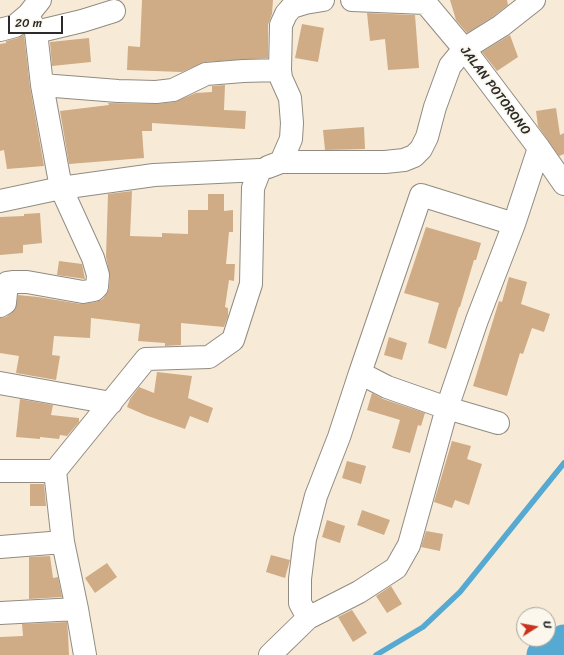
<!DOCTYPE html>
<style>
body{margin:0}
#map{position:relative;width:564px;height:655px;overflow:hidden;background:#f7ebd7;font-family:Sriracha,sans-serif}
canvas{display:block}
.north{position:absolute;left:516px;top:607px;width:40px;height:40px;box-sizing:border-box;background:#fbf7ec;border:1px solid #a8a59f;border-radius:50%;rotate:79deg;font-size:11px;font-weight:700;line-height:16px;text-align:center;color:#2b2b2b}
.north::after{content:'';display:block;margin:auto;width:14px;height:18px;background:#c8321e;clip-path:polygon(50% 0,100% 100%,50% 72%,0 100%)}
.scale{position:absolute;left:8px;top:16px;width:55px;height:18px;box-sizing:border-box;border:2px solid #2b2b2b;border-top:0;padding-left:5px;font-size:12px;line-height:14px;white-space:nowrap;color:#2b2b2b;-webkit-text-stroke:3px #fbf7ec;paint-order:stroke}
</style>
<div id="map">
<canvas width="564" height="655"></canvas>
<div class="north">U</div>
<div class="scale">20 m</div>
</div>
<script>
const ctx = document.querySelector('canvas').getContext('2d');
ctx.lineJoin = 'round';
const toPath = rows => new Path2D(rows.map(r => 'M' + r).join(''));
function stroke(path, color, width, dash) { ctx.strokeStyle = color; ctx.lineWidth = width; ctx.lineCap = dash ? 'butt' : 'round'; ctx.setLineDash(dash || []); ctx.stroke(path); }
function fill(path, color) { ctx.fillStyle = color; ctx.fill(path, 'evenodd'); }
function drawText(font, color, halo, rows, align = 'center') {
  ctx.font = font + ' Sriracha,sans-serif'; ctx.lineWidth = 3.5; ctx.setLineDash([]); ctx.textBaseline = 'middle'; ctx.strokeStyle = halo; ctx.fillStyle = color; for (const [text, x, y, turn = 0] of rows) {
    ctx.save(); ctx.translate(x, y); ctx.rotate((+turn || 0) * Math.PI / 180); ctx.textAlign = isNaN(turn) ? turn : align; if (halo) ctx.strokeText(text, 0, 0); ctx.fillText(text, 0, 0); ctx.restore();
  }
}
stroke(toPath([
 [376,655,423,627,460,592,564,463]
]), '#56a9d1', 5.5);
stroke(toPath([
 [543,655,564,641]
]), '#56a9d1', 33);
fill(toPath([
 [142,0,273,0,272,14,268,25,268,58,205,62,182,72,127,70,128,46,140,47],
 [450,0,507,0,508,5,494,16,467,33,456,20],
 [367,13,415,15,419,68,388,70,385,39,370,41],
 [302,24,324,28,318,62,295,58],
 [24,35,30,87,44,166,7,169,4,150,0,151,0,44,6,43,6,41,18,38],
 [510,35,518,57,497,71,482,52],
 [89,38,91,62,52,66,50,42],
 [225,85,224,110,246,111,245,129,152,123,152,131,142,131,144,158,69,164,60,111,109,105,108,103,156,104,174,102,196,93,212,92,212,86],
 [556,108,560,135,564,133,564,154,559,156,538,126,536,111],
 [364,127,365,149,325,150,323,130],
 [132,191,130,236,162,237,162,233,188,234,188,210,208,210,208,194,224,194,224,211,233,210,233,232,229,232,226,264,235,264,234,281,229,280,225,307,228,308,228,316,224,327,181,323,181,345,165,346,165,343,138,341,140,324,91,318,90,338,54,336,52,355,60,356,56,380,16,373,19,356,0,353,0,318,6,317,15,310,18,295,38,297,81,304,96,302,103,299,109,289,110,276,106,257,108,194],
 [40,213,42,243,23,245,23,253,0,255,0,217,24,216,24,214],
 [426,227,481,243,476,260,474,260,460,307,459,307,446,349,428,343,439,303,404,293],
 [59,261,82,264,85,279,57,275],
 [509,277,527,282,521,304,550,314,544,332,532,328,523,354,520,353,507,396,473,386,499,301,502,302],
 [389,337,407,343,402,360,384,355],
 [157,372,192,376,188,398,213,408,208,423,190,416,185,429,145,415,127,407,130,399,139,387,154,393],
 [372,393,383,399,425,413,421,426,418,425,410,453,392,448,400,420,367,410],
 [20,399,53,405,51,415,79,418,79,422,67,436,60,435,59,439,40,437,40,439,16,437],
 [452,441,471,446,467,459,482,464,469,505,455,500,452,508,434,502],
 [347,461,366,466,361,484,342,478],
 [30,484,44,484,46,506,30,506],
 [362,510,390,520,384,535,357,525],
 [327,520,345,526,340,543,322,537],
 [426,531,443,534,440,551,421,547],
 [271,555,290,560,285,578,266,572],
 [50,556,53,578,58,577,62,597,29,599,29,557],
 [107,563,117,577,95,593,85,578],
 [391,586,402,604,387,613,376,596],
 [352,610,367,633,353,642,338,617],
 [67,622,68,633,69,655,0,655,0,637,23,636,22,624]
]), '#cfac85');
const minor = toPath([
 [352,0,426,3],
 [423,0,465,50,539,148,564,184],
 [28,15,36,32,42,85,61,188,154,175,260,170,253,188,251,284,233,340,209,357,146,359,55,471,63,542,77,609,85,655],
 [0,30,15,26,28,15,40,0],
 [36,32,82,21,114,11],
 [42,85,118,91,156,92,173,90,206,74,243,71,280,70],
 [281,162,385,162,404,160,414,156,421,149,427,137,435,107,450,66,464,49,501,26,534,0],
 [268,167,281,162,291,139,292,123,290,98,281,78,280,70,281,25,286,14,292,7,305,3,323,0],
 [0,201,61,188,93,258,98,275,97,287,94,290,83,292,27,282,14,282,7,283,5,303,0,306],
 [514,224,539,148],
 [360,373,421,195,514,224,477,320,447,408,498,423],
 [0,383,111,403],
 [0,471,55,471],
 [0,547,63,542],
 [0,613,77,609],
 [270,655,308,618,300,603,300,579,305,539,316,496,339,437,360,373,387,387,447,408,409,545,396,568,359,592,308,618]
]);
stroke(minor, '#918b81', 24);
stroke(minor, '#fff', 22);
drawText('13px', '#2b2b2b', '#fbf7ec', [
 ["JALAN POTORONO",495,91,53]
]);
</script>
